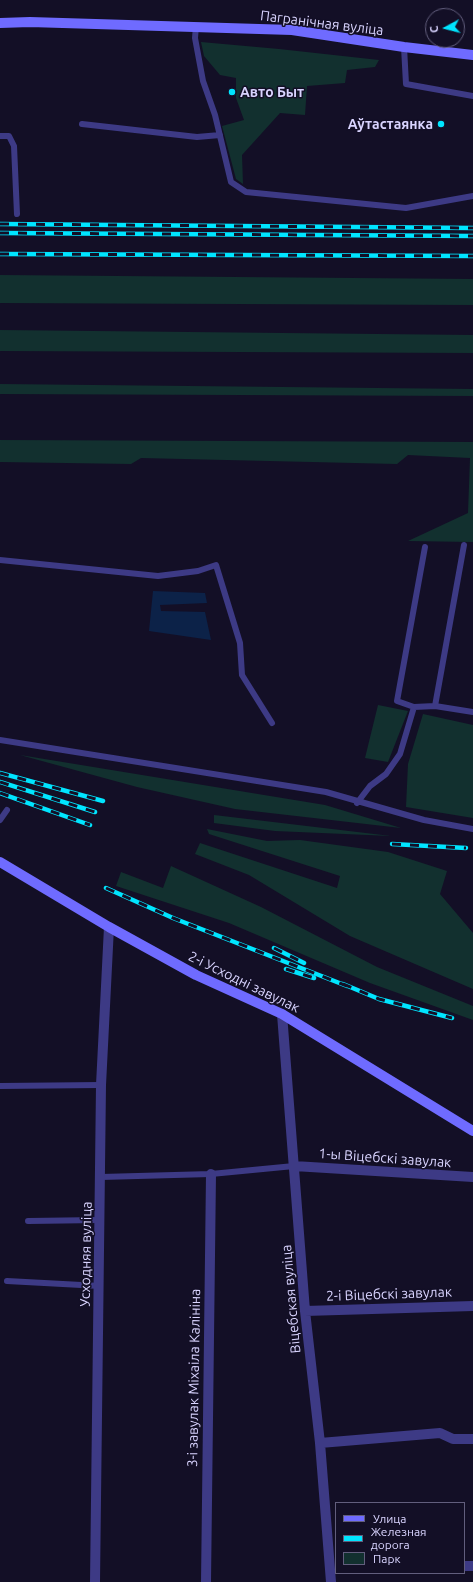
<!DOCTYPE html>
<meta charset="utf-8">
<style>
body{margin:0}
#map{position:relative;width:473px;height:1582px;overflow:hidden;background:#130f26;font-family:Ubuntu,sans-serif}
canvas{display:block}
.legend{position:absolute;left:335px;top:1502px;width:130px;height:72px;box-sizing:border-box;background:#130f26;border:1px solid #625e7d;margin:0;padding:5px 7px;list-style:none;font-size:12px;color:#d9d4ff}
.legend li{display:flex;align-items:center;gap:8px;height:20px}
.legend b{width:20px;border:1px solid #625e7d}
.north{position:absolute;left:425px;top:8px;width:40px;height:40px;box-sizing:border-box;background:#130f26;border:1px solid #625e7d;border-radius:50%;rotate:263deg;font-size:11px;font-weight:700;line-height:16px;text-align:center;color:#d9d4ff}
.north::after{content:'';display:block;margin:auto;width:14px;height:18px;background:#00e5ff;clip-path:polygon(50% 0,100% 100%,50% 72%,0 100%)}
</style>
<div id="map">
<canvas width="473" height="1582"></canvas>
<ul class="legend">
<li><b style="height:5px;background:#6f6bff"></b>Улица</li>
<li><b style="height:5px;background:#00e5ff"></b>Железная дорога</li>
<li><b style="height:11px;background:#12302f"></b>Парк</li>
</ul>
<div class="north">С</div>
</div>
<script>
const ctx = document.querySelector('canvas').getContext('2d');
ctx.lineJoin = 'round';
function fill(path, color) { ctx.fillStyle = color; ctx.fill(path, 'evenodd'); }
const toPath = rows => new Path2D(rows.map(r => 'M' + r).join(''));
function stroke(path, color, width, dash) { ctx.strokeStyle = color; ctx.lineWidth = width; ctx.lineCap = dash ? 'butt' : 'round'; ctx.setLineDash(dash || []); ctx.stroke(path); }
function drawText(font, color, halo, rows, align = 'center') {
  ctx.font = font + ' Ubuntu,sans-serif'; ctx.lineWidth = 3; ctx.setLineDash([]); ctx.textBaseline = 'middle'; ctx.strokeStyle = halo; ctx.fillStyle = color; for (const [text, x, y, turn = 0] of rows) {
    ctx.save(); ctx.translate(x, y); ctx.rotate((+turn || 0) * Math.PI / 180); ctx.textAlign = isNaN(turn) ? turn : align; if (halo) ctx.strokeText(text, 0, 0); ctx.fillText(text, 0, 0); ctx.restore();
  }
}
fill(toPath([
 [201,42,279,49,379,60,375,67,347,70,345,83,307,86,305,115,280,113,242,155,243,184,236,179,222,126,244,120,236,98,236,78,220,75,204,56],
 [0,275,473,279,473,305,0,303],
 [0,330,473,335,473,353,0,351],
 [0,384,473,389,473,396,0,394],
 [0,440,473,442,473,542,408,541,468,513,470,458,408,455,397,464,141,458,131,464,0,462],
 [378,705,408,711,388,762,365,758],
 [423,714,473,725,473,818,406,807,408,764],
 [20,755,325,805,401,828,235,809,137,787],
 [214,815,391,836,275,831,214,823],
 [207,829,267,841,300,840,388,852,447,871,440,894,473,933,473,989,350,936,249,875,195,854,200,843,337,888,340,876,209,834],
 [171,866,261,907,377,967,473,1006,473,1020,370,983,229,923,116,886,121,872,163,888]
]), '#12302f');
fill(toPath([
 [153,591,205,593,207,603,160,605,161,611,205,612,211,640,149,631]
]), '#0c2248');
stroke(toPath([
 [196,26,195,38,203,81,215,115,231,182,246,192,406,208,473,196],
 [404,47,406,84,473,96],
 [82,124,197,137,220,135],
 [0,136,9,136,14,146,17,214],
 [0,560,158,576,198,571,216,565,240,643,242,675,272,723],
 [435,706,464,545],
 [414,707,397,701,425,547],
 [0,740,326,792,424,820,473,829],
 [357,803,370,786,386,774,400,754,414,707,435,706,473,712],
 [0,820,7,810],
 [0,1086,101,1085],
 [101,1177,211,1174,294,1166],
 [28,1221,100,1220],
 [7,1281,100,1286]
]), '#3d3a85', 6);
stroke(toPath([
 [282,1014,305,1311,320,1443,331,1582],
 [294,1166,473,1177],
 [305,1311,473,1306],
 [320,1443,440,1433,453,1439,473,1439],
 [464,1566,473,1566],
 [95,1582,101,1085,109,927],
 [206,1582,211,1174]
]), '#3d3a85', 10);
stroke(toPath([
 [0,23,30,22,292,30,404,47,473,55],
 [0,862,109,927,196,975,282,1014,473,1131]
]), '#6f6bff', 10);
const rail = toPath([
 [0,224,473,228],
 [0,233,473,236],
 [0,254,473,256],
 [0,773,103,801],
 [0,782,95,812],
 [0,793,90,825],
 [392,844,466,848],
 [106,888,173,918,347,986],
 [274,948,304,963],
 [286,969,314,978],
 [343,984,379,999,452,1018]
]);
stroke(rail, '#00e5ff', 4.5);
stroke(rail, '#130f26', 3, [9]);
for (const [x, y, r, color] of [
 [232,92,4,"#00e5ff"],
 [441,124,4,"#00e5ff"]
]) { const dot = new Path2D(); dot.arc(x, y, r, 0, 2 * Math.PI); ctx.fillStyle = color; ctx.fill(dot); stroke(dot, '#130f26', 1.5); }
drawText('14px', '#d9d4ff', '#130f26', [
 ["Пагранічная вуліца",322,23,7],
 ["2-і Усходні завулак",244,982,26],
 ["1-ы Віцебскі завулак",385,1158,4],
 ["Усходняя вуліца",86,1254,-89],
 ["2-і Віцебскі завулак",389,1294,-2],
 ["Віцебская вуліца",291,1299,-95],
 ["3-і завулак Міхаіла Калініна",194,1378,-89]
]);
drawText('bold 14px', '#d9d4ff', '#130f26', [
 ["Авто Быт",240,92],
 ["Аўтастаянка",433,124,"right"]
], 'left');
</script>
